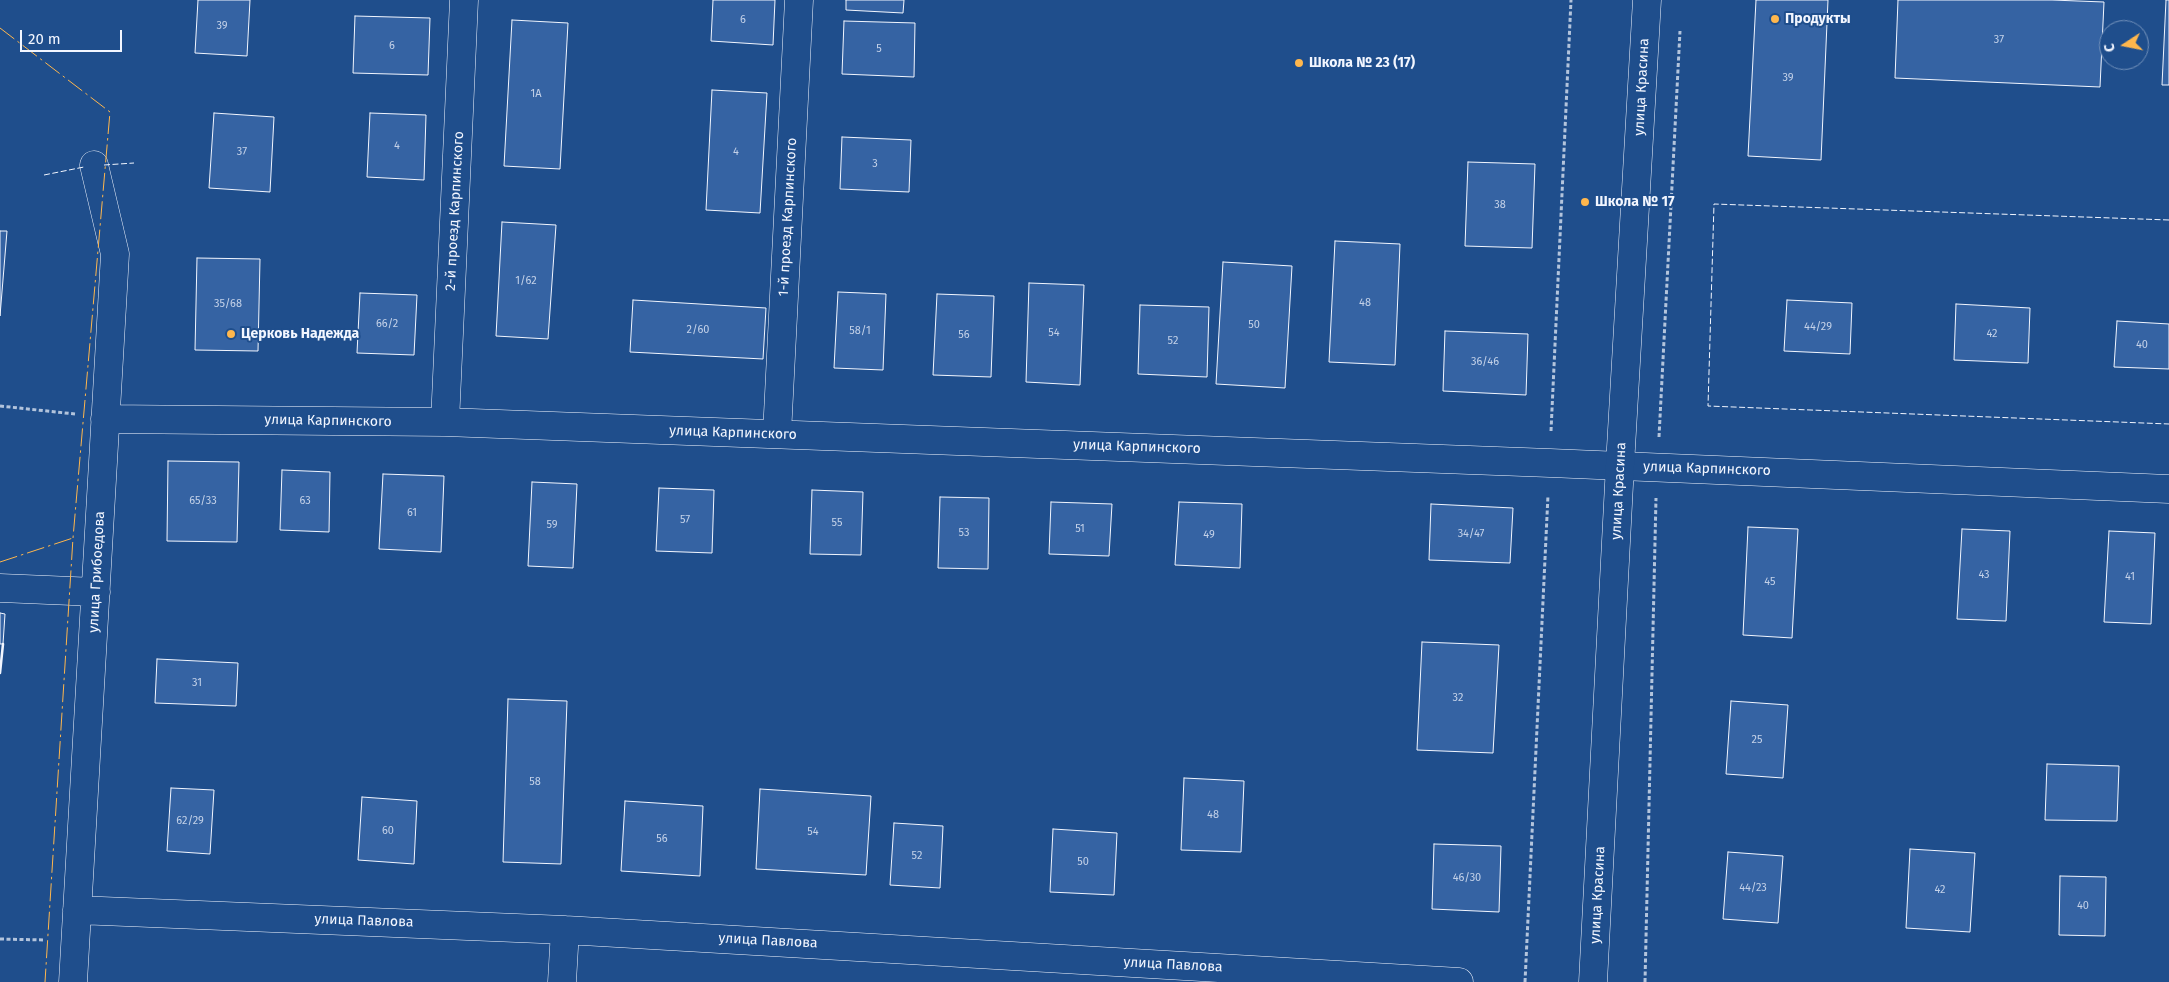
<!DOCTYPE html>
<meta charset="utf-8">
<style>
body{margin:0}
#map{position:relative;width:2169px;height:982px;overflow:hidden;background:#1f4e8c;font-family:"Fira Sans",sans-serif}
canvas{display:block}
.north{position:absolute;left:2099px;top:20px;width:50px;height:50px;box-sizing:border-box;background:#1f4e8c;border:1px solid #7391ba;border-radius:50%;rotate:259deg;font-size:14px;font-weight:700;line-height:20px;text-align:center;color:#f2f6ff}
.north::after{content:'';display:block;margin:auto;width:18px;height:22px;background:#ffb74d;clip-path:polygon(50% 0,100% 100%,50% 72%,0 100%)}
.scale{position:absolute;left:20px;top:30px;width:102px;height:22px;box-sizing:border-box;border:2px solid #f2f6ff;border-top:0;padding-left:6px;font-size:15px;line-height:18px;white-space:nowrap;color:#f2f6ff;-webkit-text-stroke:4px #1f4e8c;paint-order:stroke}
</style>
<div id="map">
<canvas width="2169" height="982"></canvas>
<div class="north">С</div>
<div class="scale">20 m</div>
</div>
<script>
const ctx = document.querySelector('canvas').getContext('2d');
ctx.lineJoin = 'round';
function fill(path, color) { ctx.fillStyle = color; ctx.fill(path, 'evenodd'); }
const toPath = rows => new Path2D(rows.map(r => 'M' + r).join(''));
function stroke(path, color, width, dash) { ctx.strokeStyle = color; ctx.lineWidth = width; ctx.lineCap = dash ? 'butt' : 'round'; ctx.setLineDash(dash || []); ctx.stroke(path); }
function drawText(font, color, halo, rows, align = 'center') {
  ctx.font = font + ' "Fira Sans",sans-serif'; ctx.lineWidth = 4; ctx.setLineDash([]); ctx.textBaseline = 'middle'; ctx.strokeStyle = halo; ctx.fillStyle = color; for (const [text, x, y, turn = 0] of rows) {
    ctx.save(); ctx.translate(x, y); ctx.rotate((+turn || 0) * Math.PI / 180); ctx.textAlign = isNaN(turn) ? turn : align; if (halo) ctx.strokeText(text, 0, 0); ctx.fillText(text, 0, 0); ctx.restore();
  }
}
const building = toPath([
 [198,0,250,0,247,56,195,53,198,0],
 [713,0,775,0,773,45,711,41,713,0],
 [846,0,904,0,903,13,846,10,846,0],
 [1756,0,1828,0,1821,160,1748,156,1756,0],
 [1898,0,2052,0,2104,2,2100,87,1895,78,1898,0],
 [2166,0,2169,0,2169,85,2162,85,2166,0],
 [355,16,430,18,428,75,353,73,355,16],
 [512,20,568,23,560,169,504,166,512,20],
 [844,21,915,23,914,77,842,74,844,21],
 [712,90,767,93,760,213,706,210,712,90],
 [214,113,274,117,270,192,209,188,214,113],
 [370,113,426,115,424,180,367,177,370,113],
 [842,137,911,140,909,192,840,189,842,137],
 [1468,162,1535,164,1532,248,1465,246,1468,162],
 [502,222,556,225,548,339,496,336,502,222],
 [0,231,7,231,0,316,0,231],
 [1335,241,1400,244,1395,365,1329,362,1335,241],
 [197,258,260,259,258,351,195,350,197,258],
 [1223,262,1292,266,1285,388,1216,384,1223,262],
 [1029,283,1084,285,1080,385,1026,382,1029,283],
 [838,292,886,294,883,370,834,368,838,292],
 [360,293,417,295,414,355,357,353,360,293],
 [937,294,994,296,991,377,933,375,937,294],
 [633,300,766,308,763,359,630,352,633,300],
 [1787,300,1852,303,1850,354,1784,351,1787,300],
 [1956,304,2030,308,2028,363,1954,360,1956,304],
 [1140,305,1209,307,1207,377,1138,374,1140,305],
 [2117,321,2169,324,2169,369,2114,367,2117,321],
 [1445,331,1528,334,1526,395,1443,391,1445,331],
 [168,461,239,462,237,542,167,541,168,461],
 [282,470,330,472,329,532,280,530,282,470],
 [383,474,444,476,441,552,379,549,383,474],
 [532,482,577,484,573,568,528,566,532,482],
 [659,488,714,490,712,553,656,551,659,488],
 [812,490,863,492,861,555,810,554,812,490],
 [940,497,989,498,988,569,938,568,940,497],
 [1051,502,1112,504,1109,556,1049,554,1051,502],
 [1179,502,1242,504,1240,568,1175,565,1179,502],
 [1431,504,1513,508,1510,563,1429,560,1431,504],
 [1748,527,1798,529,1792,638,1743,635,1748,527],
 [1962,529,2010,531,2006,621,1957,619,1962,529],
 [2109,531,2155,533,2151,624,2104,622,2109,531],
 [0,613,5,614,3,644,0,644,0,613],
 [1422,642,1499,645,1493,753,1417,750,1422,642],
 [157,659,238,663,236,706,155,703,157,659],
 [508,699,567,701,561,864,503,862,508,699],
 [1731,701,1788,705,1783,778,1726,774,1731,701],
 [2047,764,2119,766,2117,821,2045,820,2047,764],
 [1184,778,1244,781,1241,852,1181,850,1184,778],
 [171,788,214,790,210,854,167,851,171,788],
 [760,789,871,796,866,875,756,869,760,789],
 [362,797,417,801,414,864,358,860,362,797],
 [625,801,703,806,700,876,621,871,625,801],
 [894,823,943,826,940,888,890,885,894,823],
 [1053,829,1117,833,1114,895,1050,892,1053,829],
 [1434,844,1501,846,1499,912,1432,909,1434,844],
 [1910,849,1975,853,1970,932,1906,928,1910,849],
 [1728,852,1783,856,1778,923,1723,919,1728,852],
 [2060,876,2106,877,2105,936,2059,935,2060,876]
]);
fill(building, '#3563a3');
stroke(building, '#f2f6ff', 1);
const minor = toPath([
 [105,419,445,422,1550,463,2169,489],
 [445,422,464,0],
 [777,434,799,0],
 [0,588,96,592],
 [77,910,565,930,1459,982],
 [73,982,115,254,94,165],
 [562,982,565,930]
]);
const major = toPath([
 [1593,982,1620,465,1647,0]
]);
stroke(minor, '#f2f6ff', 29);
stroke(major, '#f2f6ff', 29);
stroke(toPath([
 [0,406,75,414],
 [1551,431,1571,0],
 [1659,437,1680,31],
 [0,939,45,940],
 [1525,982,1548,495],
 [1645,982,1656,498]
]), '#b3c4dc', 3, [4, 2.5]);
stroke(minor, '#1f4e8c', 28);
stroke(major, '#1f4e8c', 28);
stroke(toPath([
 [104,165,134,163],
 [44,175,84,167],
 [2169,220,1714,204,1708,406,2169,424]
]), '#f2f6ff', 1, [6, 2.5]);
stroke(toPath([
 [0,673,3,644]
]), '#f2f6ff', 2.5);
stroke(toPath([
 [0,28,110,112,73,538,45,982],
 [0,562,73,538]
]), '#ffb74d', 1, [18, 4, 2.5, 4]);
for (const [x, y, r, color] of [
 [1775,19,5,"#ffb74d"],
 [1299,63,5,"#ffb74d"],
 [1585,202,5,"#ffb74d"],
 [231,334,5,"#ffb74d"]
]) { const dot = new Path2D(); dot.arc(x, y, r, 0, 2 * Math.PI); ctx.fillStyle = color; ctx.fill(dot); stroke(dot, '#1f4e8c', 2); }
drawText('11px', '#c3d1e8', null, [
 ["6",743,20],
 ["39",222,26],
 ["37",1999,40],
 ["6",392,46],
 ["5",879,49],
 ["39",1788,78],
 ["1А",536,94],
 ["4",397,146],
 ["37",242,152],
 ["4",736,152],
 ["3",875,164],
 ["38",1500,205],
 ["1/62",526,281],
 ["48",1365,303],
 ["35/68",228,304],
 ["66/2",387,324],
 ["50",1254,325],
 ["44/29",1818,327],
 ["2/60",698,330],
 ["58/1",860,331],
 ["54",1054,333],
 ["42",1992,334],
 ["56",964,335],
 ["52",1173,341],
 ["40",2142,345],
 ["36/46",1485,362],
 ["65/33",203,501],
 ["63",305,501],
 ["61",412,513],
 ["57",685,520],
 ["55",837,523],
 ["59",552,525],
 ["51",1080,529],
 ["53",964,533],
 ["34/47",1471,534],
 ["49",1209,535],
 ["43",1984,575],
 ["41",2130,577],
 ["45",1770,582],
 ["31",197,683],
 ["32",1458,698],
 ["25",1757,740],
 ["58",535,782],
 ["48",1213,815],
 ["62/29",190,821],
 ["60",388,831],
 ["54",813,832],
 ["56",662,839],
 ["52",917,856],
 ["50",1083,862],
 ["46/30",1467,878],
 ["44/23",1753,888],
 ["42",1940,890],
 ["40",2083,906]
]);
drawText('bold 14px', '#f2f6ff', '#1f4e8c', [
 ["Продукты",1785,19],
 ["Школа № 23 (17)",1309,63],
 ["Школа № 17",1595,202],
 ["Церковь Надежда",241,334]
], 'left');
drawText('14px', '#f2f6ff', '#1f4e8c', [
 ["улица Красина",1642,87,-87],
 ["2-й проезд Карпинского",455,211,-87],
 ["1-й проезд Карпинского",788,217,-87],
 ["улица Карпинского",328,421,1],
 ["улица Карпинского",733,433,2],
 ["улица Карпинского",1137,447,2],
 ["улица Карпинского",1707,469,2],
 ["улица Красина",1619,491,-87],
 ["улица Грибоедова",97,572,-87],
 ["улица Красина",1598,895,-87],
 ["улица Павлова",364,921,2],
 ["улица Павлова",768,941,3],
 ["улица Павлова",1173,965,3]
]);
</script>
